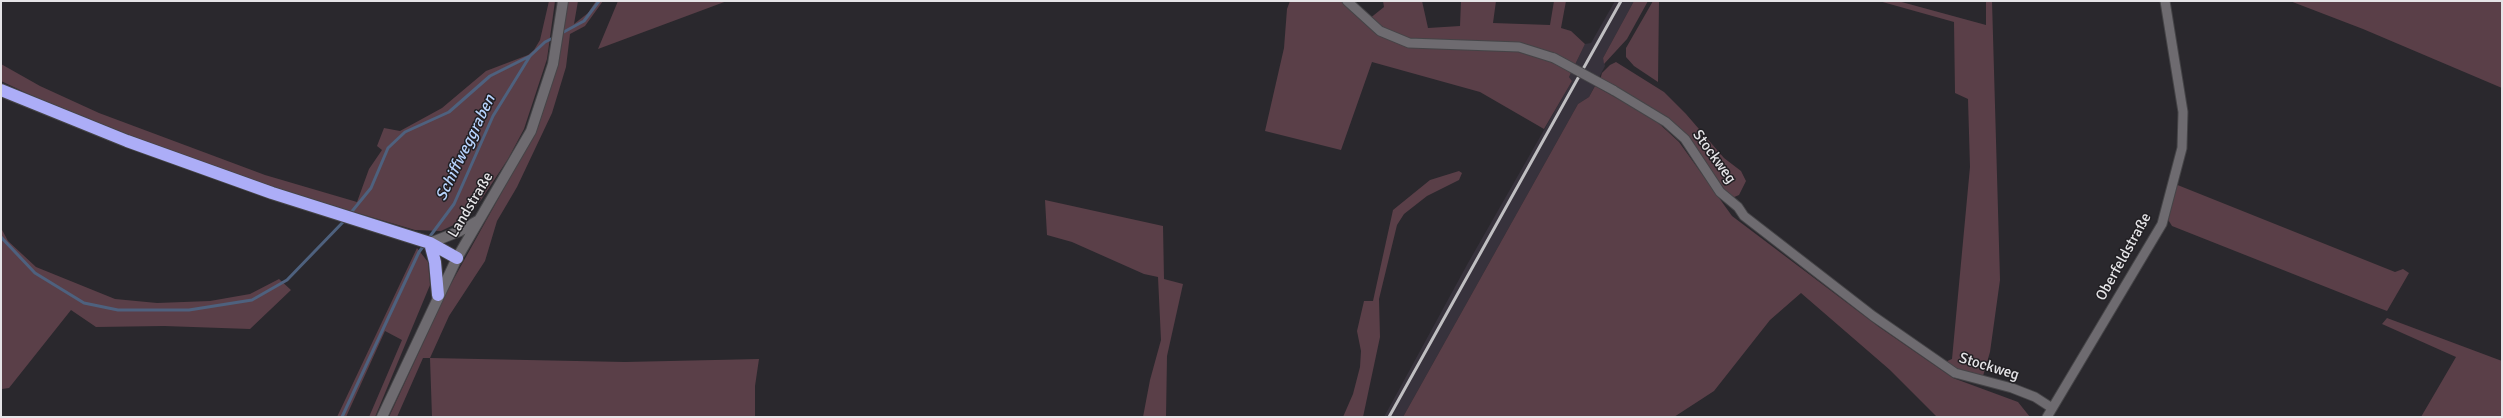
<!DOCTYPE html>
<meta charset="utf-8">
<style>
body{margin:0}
#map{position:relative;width:2503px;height:418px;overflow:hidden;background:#2a282d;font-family:Signika,sans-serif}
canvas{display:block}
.frame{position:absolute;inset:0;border:2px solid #e5e4e7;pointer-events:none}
</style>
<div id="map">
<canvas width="2503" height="418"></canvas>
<div class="frame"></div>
</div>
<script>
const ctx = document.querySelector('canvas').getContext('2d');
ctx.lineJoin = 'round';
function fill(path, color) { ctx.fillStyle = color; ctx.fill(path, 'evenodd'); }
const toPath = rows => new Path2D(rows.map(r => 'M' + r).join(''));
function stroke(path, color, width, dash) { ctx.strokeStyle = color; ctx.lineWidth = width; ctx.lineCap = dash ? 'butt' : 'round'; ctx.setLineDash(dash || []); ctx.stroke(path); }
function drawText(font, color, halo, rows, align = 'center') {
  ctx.font = font + ' Signika,sans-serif'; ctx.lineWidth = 3; ctx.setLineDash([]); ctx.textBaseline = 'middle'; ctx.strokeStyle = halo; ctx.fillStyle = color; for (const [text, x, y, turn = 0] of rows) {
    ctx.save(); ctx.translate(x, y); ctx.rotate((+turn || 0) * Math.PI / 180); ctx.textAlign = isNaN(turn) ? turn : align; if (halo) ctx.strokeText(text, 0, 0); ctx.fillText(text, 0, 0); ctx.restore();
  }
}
fill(toPath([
 [1615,1,1634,1,1603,58,1605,66,1589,97,1578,104,1403,417,1384,417,1468,263,1572,81,1569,77,1585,44,1591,43]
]), '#37323c');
fill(toPath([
 [549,1,555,1,547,59,524,129,508,159,481,200,464,220,441,231,415,230,280,190,133,138,41,100,1,81,1,64,40,86,99,113,265,175,357,202,369,169,382,150,377,146,384,128,400,131,442,108,486,71,528,55,534,50,540,40],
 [567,1,578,1,574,24,588,13,596,1,603,1,585,26,570,34,566,67,552,113,517,187,497,221,485,261,449,316,430,358,625,362,759,359,755,386,755,417,432,417,430,358,423,358,397,417,389,417,447,291,538,127,554,76],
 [618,1,727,1,598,49],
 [1290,1,1344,1,1364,23,1384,7,1383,1,1422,1,1428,28,1460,26,1461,1,1496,1,1493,23,1550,25,1554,1,1566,1,1561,28,1571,31,1585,44,1569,77,1572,81,1544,129,1480,92,1372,62,1341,150,1265,131,1284,48,1287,9],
 [1634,1,1648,1,1627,39,1604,64,1603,58],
 [1653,1,1659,1,1658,82,1634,66,1626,57,1626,48],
 [1879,1,1898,1,1986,25,1986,1,1992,1,2000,280,1990,352,1983,376,1959,370,1945,362,1952,359,1970,167,1968,99,1955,93,1954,22],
 [2290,1,2502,1,2502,88,2363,29],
 [1616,62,1664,92,1686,114,1724,158,1741,171,1746,181,1739,195,1732,198,1729,196,1697,149,1661,114,1600,80,1602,73,1610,65],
 [1595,86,1654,119,1679,142,1732,216,1879,327,1953,378,2018,402,2030,417,1937,417,1890,370,1801,293,1770,320,1714,391,1674,417,1403,417,1578,104,1589,97],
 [1459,171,1462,173,1459,180,1427,196,1404,214,1397,225,1379,299,1380,337,1363,417,1343,417,1353,394,1360,367,1361,351,1357,331,1364,301,1373,301,1393,210,1430,180],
 [2175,184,2395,272,2403,269,2409,273,2387,311,2374,306,2172,226,2167,218],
 [1045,200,1163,226,1164,279,1183,284,1167,356,1166,417,1143,417,1150,380,1161,340,1158,277,1144,274,1072,242,1047,235],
 [1,228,8,241,36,267,115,299,157,303,210,301,250,294,279,279,291,290,250,329,164,326,96,327,71,310,9,388,2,389],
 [417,248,428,262,430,285,375,417,369,417,402,340,385,331,346,417,337,417],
 [2387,318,2502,361,2502,417,2421,417,2456,357,2382,324]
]), '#5a3f48');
stroke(toPath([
 [560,34,584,21,599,1],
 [349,215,371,188,388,148,405,132,449,112,490,76,530,56],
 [1,237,35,273,84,303,118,310,189,310,252,300,287,280,346,219],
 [428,239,454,204,493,116,530,56,545,42,555,37],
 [342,417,419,252,425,244]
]), '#4e617e', 3);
const street = toPath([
 [1347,1,1380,31,1409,43,1519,47,1554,58],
 [1613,90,1666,122,1685,139,1720,192,1738,207,1744,216,1873,316,1955,373,2012,388,2035,397,2052,408],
 [2047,417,2162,224,2182,148,2183,112,2165,1]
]);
const secondary = toPath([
 [430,243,460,231,479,220],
 [382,417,457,258,531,131,553,64,563,1]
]);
const highway = toPath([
 [1,90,127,141,272,193,430,243,457,258],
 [430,243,435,262,438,295]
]);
stroke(street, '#454447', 11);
stroke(secondary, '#454447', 12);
stroke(highway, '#454447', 14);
stroke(street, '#6e6b70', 9);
stroke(secondary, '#6e6b70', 10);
stroke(highway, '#acadf7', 12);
stroke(toPath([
 [1389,417,1621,1]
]), '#c0bfc2', 3);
const streetBridge = toPath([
 [1554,58,1613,90]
]);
stroke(streetBridge, '#454447', 11, []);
stroke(streetBridge, '#6e6b70', 9);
drawText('15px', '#e5e4e7', '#211f23', [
 ["Stockweg",1714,157,54],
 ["Landstraße",471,205,-59],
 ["Oberfeldstraße",2124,257,-61],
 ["Stockweg",1989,367,17]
]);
drawText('italic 16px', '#b7d3fd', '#211f23', [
 ["Schiffweggraben",466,148,-64]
]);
</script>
